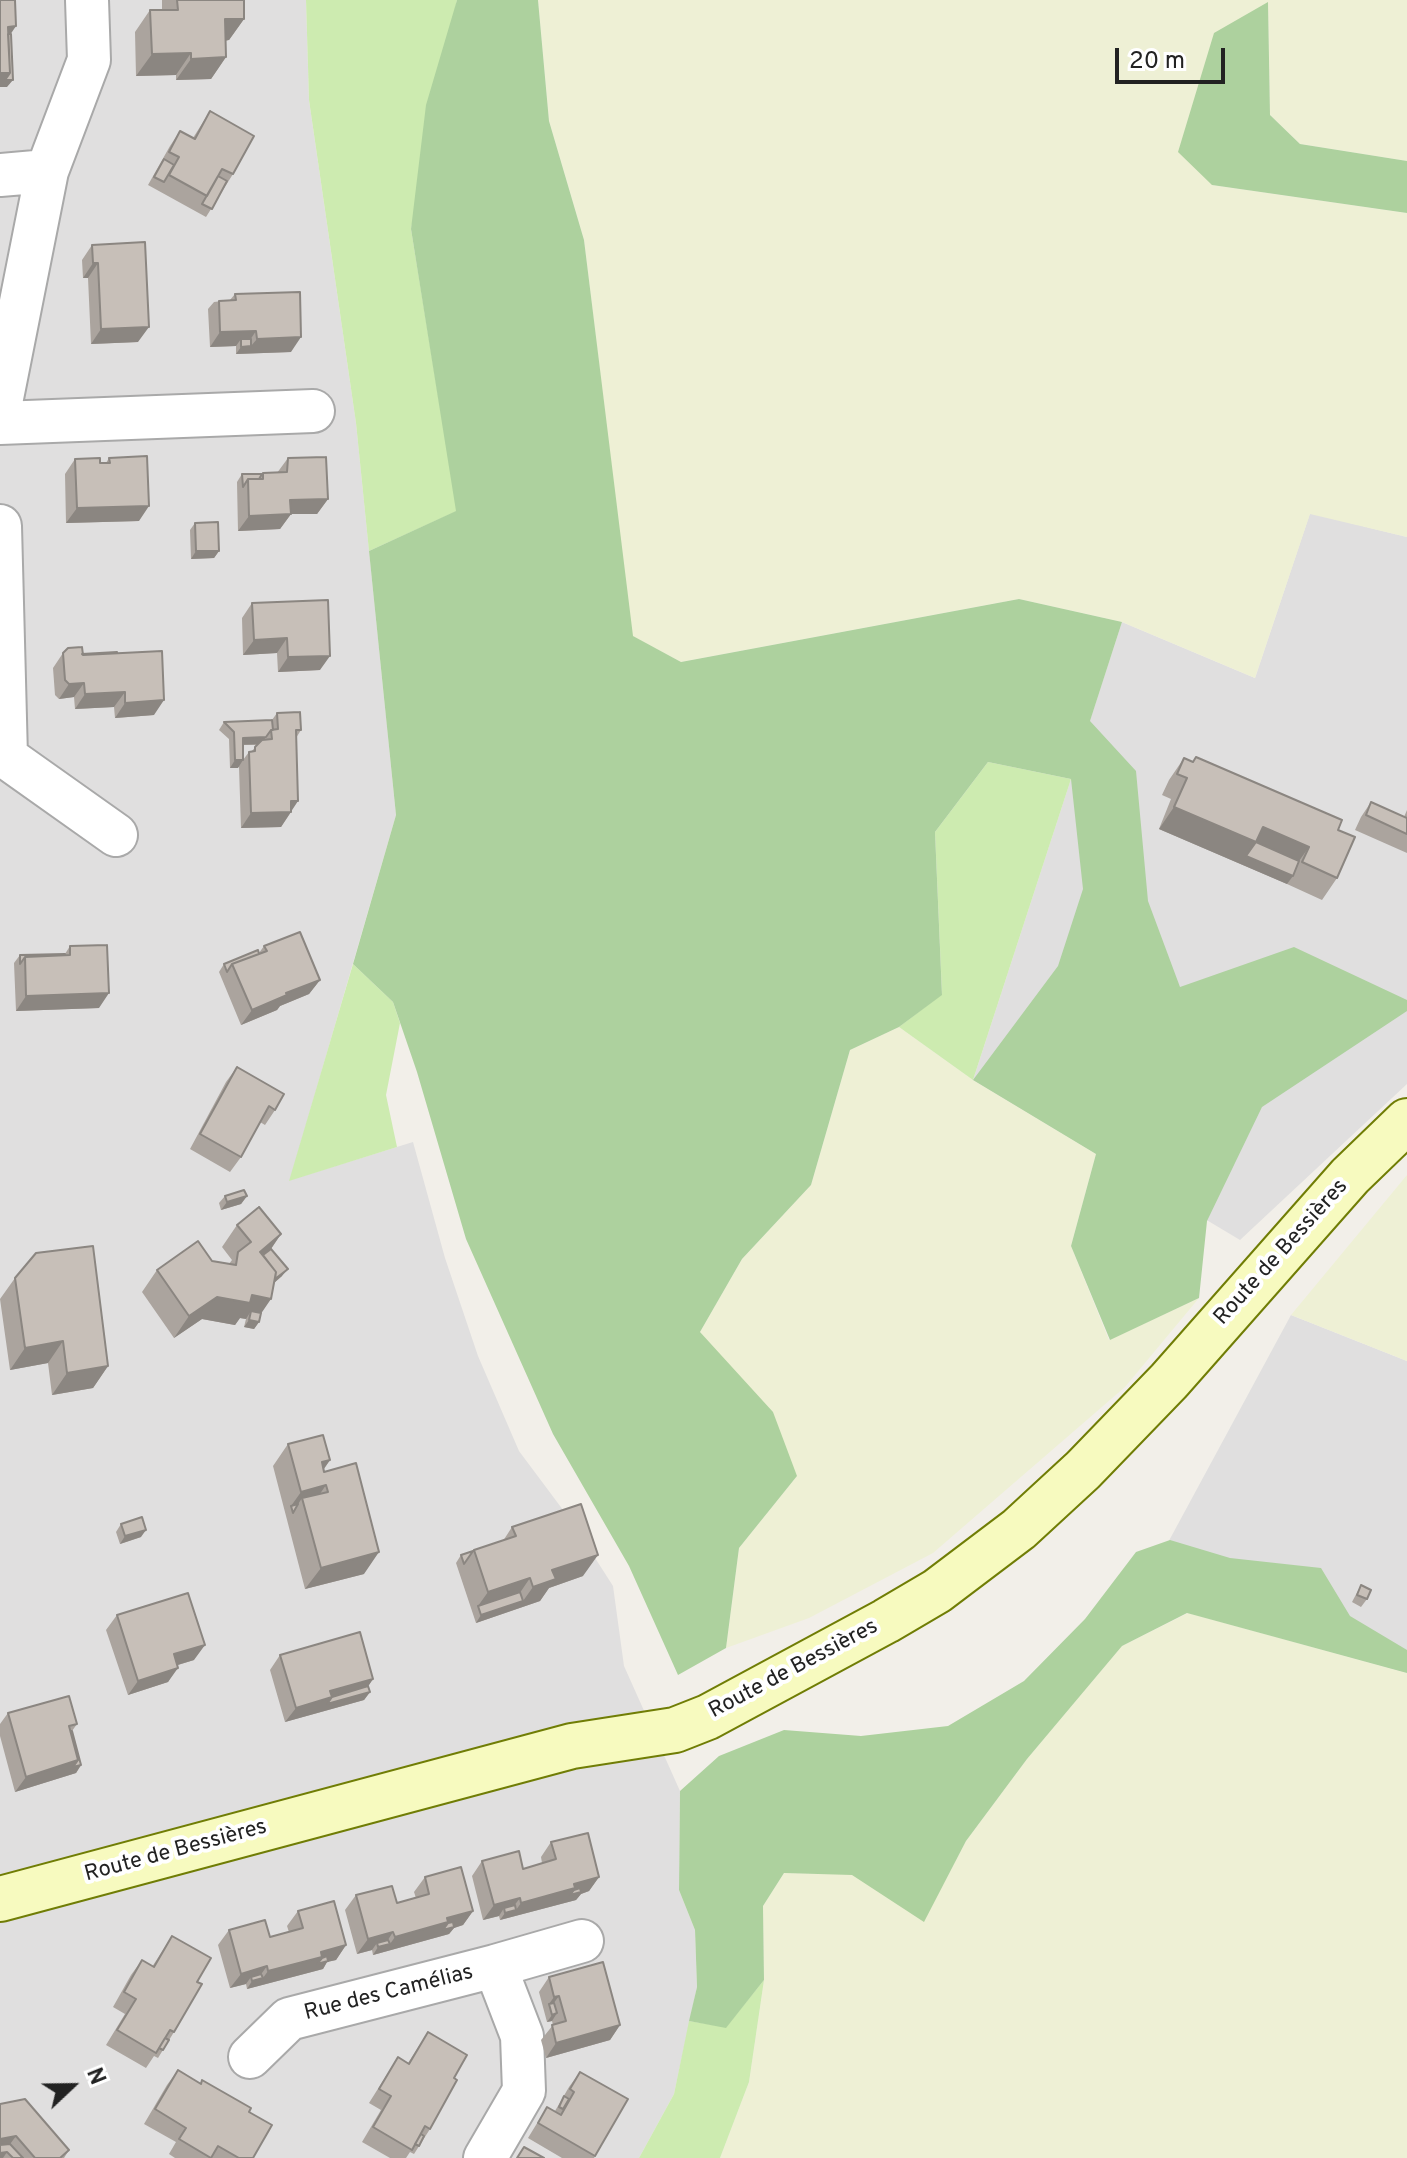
<!DOCTYPE html>
<meta charset="utf-8">
<style>
body{margin:0}
#map{position:relative;width:1407px;height:2158px;overflow:hidden;background:#f2efe9;font-family:Overpass,sans-serif}
canvas{display:block}
.north{position:absolute;left:32px;top:2046px;width:80px;height:80px;-webkit-text-stroke:6px #fff;paint-order:stroke;rotate:68deg;font-size:22px;font-weight:700;line-height:32px;text-align:center;color:#222}
.north::after{content:'';display:block;margin:auto;width:28px;height:36px;background:#222;clip-path:polygon(50% 0,100% 100%,50% 72%,0 100%)}
.scale{position:absolute;left:1115px;top:48px;width:110px;height:36px;box-sizing:border-box;border:4px solid #222;border-top:0;padding-left:10px;font-size:24px;line-height:28px;white-space:nowrap;color:#222;-webkit-text-stroke:6px #fff;paint-order:stroke}
</style>
<div id="map">
<canvas width="1407" height="2158"></canvas>
<div class="north">N</div>
<div class="scale">20 m</div>
</div>
<script>
const ctx = document.querySelector('canvas').getContext('2d');
ctx.lineJoin = 'round';
function fill(path, color) { ctx.fillStyle = color; ctx.fill(path, 'evenodd'); }
const toPath = rows => new Path2D(rows.map(r => 'M' + r).join(''));
function stroke(path, color, width, dash) { ctx.strokeStyle = color; ctx.lineWidth = width; ctx.lineCap = dash ? 'butt' : 'round'; ctx.setLineDash(dash || []); ctx.stroke(path); }
function drawText(font, color, halo, rows, align = 'center') {
  ctx.font = font + ' Overpass,sans-serif'; ctx.lineWidth = 8; ctx.setLineDash([]); ctx.textBaseline = 'middle'; ctx.strokeStyle = halo; ctx.fillStyle = color; for (const [text, x, y, turn = 0] of rows) {
    ctx.save(); ctx.translate(x, y); ctx.rotate((+turn || 0) * Math.PI / 180); ctx.textAlign = isNaN(turn) ? turn : align; if (halo) ctx.strokeText(text, 0, 0); ctx.fillText(text, 0, 0); ctx.restore();
  }
}
fill(toPath([
 [0,0,306,0,309,100,356,423,396,815,290,1180,413,1142,445,1258,478,1356,519,1451,572,1522,613,1586,624,1666,680,1791,679,1890,695,1930,697,1987,674,2094,639,2158,0,2158],
 [1310,513,1407,537,1407,1084,1240,1240,973,1080,1122,622,1255,678],
 [1291,1315,1407,1361,1407,1673,1138,1598]
]), '#e0dfdf');
fill(toPath([
 [538,0,1407,0,1407,161,1300,144,1270,115,1268,3,1212,185,1407,213,1407,537,1310,514,1255,678,1122,622,1019,599,681,662,632,636,584,240,549,121],
 [899,1027,973,1080,1096,1154,1071,1246,1109,1340,1199,1298,1125,1387,933,1553,809,1618,726,1648,739,1548,797,1476,700,1332,742,1259,811,1185,850,1050],
 [1407,1175,1407,1361,1291,1315],
 [1188,1613,1407,1673,1407,2158,720,2158,749,2082,764,1980,763,1906,784,1873,852,1874,924,1921,966,1841,1027,1759,1122,1646]
]), '#eef0d5');
fill(toPath([
 [306,0,457,0,411,229,457,511,369,551,356,423,309,100],
 [988,762,1071,779,973,1080,899,1027,942,994,935,832],
 [353,964,393,1002,400,1023,386,1095,397,1147,289,1181],
 [764,1980,749,2082,720,2158,639,2158,674,2094,689,2021,726,2027]
]), '#cdebb0');
fill(toPath([
 [457,0,538,0,549,121,584,240,633,636,681,662,1019,599,1122,622,1090,721,1136,771,1148,901,1180,987,1294,947,1407,1000,1407,1011,1262,1107,1207,1221,1199,1298,1110,1340,1071,1246,1096,1154,973,1080,1058,966,1083,889,1071,779,988,762,935,832,942,995,899,1027,850,1050,811,1185,742,1259,700,1332,773,1412,797,1476,739,1548,726,1648,678,1675,629,1566,553,1434,466,1239,417,1072,393,1002,353,964,396,815,369,551,456,511,411,229,426,105],
 [1268,2,1270,115,1300,144,1407,161,1407,213,1212,185,1178,152,1214,33],
 [1170,1540,1230,1558,1321,1568,1350,1616,1407,1650,1407,1673,1187,1613,1122,1646,1027,1759,966,1841,924,1922,852,1875,784,1873,763,1906,764,1980,726,2028,689,2021,697,1987,695,1930,679,1890,680,1791,719,1756,784,1730,861,1736,948,1726,1024,1681,1085,1619,1136,1552]
]), '#add19e');
const street = toPath([
 [0,175,47,171],
 [0,408,47,171,89,60,87,0],
 [0,423,313,411],
 [0,526,6,757,116,835],
 [250,2057,289,2019,495,1966,582,1941],
 [485,2158,524,2091,522,2036,495,1966]
]);
const secondary = toPath([
 [0,1899,572,1746,675,1730,708,1717,886,1621,937,1591,1019,1529,1083,1470,1169,1381,1350,1176,1407,1121]
]);
stroke(street, '#a9a9a9', 46);
stroke(secondary, '#707d05', 48);
stroke(street, '#fff', 42);
stroke(secondary, '#f7fabf', 44);
fill(toPath([
 [162,0,244,0,244,19,229,40,226,41,226,57,211,79,176,80,176,75,136,76,135,32,150,10,162,10],
 [210,111,233,174,206,217,148,185,170,146,180,131,193,138],
 [92,245,138,342,91,344,88,278,83,278,82,260],
 [235,294,291,352,236,354,236,346,210,347,208,309,214,302,230,300],
 [109,458,139,521,66,523,65,474,75,459,100,463,106,463],
 [288,458,328,499,317,514,291,514,280,529,238,531,237,482,242,474,277,473],
 [195,523,219,551,214,558,191,559,190,530],
 [252,603,320,670,278,672,277,653,243,655,242,618],
 [63,653,82,654,154,715,115,718,114,707,75,709,74,697,59,699,55,695,53,668],
 [277,713,301,730,296,738,291,812,281,827,241,828,239,767,230,768,229,739,219,730,224,722,272,720],
 [243,745,257,745,252,751,249,752,243,760],
 [1196,757,1338,830,1337,878,1322,900,1287,884,1159,829,1171,799,1162,795,1169,780,1184,758,1192,762],
 [1371,802,1404,817,1407,810,1407,853,1355,830,1361,817],
 [70,946,99,1008,16,1011,14,963,20,955,65,954],
 [264,946,320,980,309,994,280,1006,277,1010,241,1025,219,972,224,964,259,953],
 [237,1067,275,1110,265,1125,260,1122,241,1157,230,1172,190,1149,226,1082],
 [225,1196,247,1196,241,1204,221,1210,219,1203],
 [237,1225,281,1234,271,1249,282,1276,274,1283,261,1313,259,1322,254,1329,244,1327,246,1319,240,1318,235,1325,202,1319,174,1338,142,1292,157,1270,212,1261,229,1264,232,1260,222,1247],
 [15,1278,108,1366,93,1388,52,1395,48,1363,10,1370,0,1299],
 [288,1444,330,1460,324,1469,364,1574,305,1589,273,1466],
 [121,1524,141,1537,120,1544,116,1532],
 [512,1527,583,1576,549,1588,540,1601,476,1623,456,1563,461,1555,503,1541],
 [1361,1585,1367,1599,1361,1607,1352,1602],
 [117,1615,194,1660,178,1665,168,1682,128,1695,106,1630],
 [280,1655,373,1679,368,1686,370,1692,364,1700,285,1722,270,1670],
 [8,1713,77,1724,72,1731,81,1765,76,1773,15,1792,0,1736,0,1724],
 [551,1842,599,1877,589,1891,581,1894,576,1900,500,1920,499,1916,483,1920,472,1876,482,1861,523,1869,542,1863,541,1857],
 [425,1877,473,1911,463,1925,454,1928,449,1934,373,1955,372,1950,357,1954,345,1910,356,1895,397,1903,416,1898,414,1892],
 [298,1911,346,1945,336,1960,327,1962,323,1969,247,1989,246,1984,230,1988,218,1945,229,1930,270,1937,289,1932,287,1926],
 [172,1936,199,1979,174,2032,158,2058,154,2056,146,2068,106,2045,125,2014,113,2007,131,1975,142,1960,152,1967],
 [549,1977,620,2025,610,2040,546,2058,541,2040,553,2025,552,2021,547,2022,539,1992],
 [428,2032,455,2076,430,2129,414,2154,410,2152,406,2158,390,2158,362,2142,381,2110,369,2103,398,2057,408,2063],
 [178,2070,249,2112,253,2158,175,2158,169,2154,176,2142,144,2124,167,2085],
 [580,2072,628,2099,594,2158,562,2158,528,2138,547,2107,555,2111,569,2087],
 [0,2104,69,2150,64,2158,0,2158]
]), '#aba49e');
fill(toPath([
 [225,19,244,19,229,40,210,41],
 [16,26,6,41,8,27],
 [191,53,176,75,136,76,152,54],
 [226,57,211,79,176,80,191,59],
 [0,73,10,73,0,87],
 [5,80,13,80,7,87,0,87],
 [93,263,98,263,88,278,83,278],
 [149,327,138,342,91,344,101,329],
 [256,331,246,346,241,339,236,346,210,347,220,332],
 [301,337,291,352,236,354,241,347,251,346,257,339],
 [328,499,317,514,291,514,280,529,238,531,249,516,290,500],
 [149,506,139,521,66,523,77,508],
 [196,551,219,551,214,558,191,559],
 [287,638,277,653,243,655,254,640],
 [330,656,320,670,278,672,288,657],
 [84,683,74,697,59,699,69,684],
 [125,692,114,707,75,709,85,694],
 [164,700,154,715,115,718,125,703],
 [266,737,261,744,237,745,243,738],
 [235,760,243,760,238,768,230,768],
 [291,801,298,801,281,827,241,828,251,813],
 [1174,807,1263,827,1309,847,1294,868,1293,876,1287,884,1159,829],
 [320,980,309,994,280,1006,277,1010,241,1025,252,1010,286,993],
 [109,993,99,1008,16,1011,26,996],
 [247,1196,241,1204,221,1210,227,1202],
 [281,1234,266,1256,250,1266,260,1252],
 [288,1269,282,1276,261,1294,266,1286],
 [252,1295,271,1299,256,1321,251,1311,246,1319,240,1318,235,1325,202,1319,174,1338,189,1316,217,1297],
 [249,1320,259,1322,254,1329,244,1327],
 [63,1341,48,1363,10,1370,25,1348],
 [108,1366,93,1388,52,1395,67,1373],
 [330,1460,315,1481,322,1462],
 [326,1485,311,1507,302,1498,293,1512,291,1506,301,1492],
 [146,1530,141,1537,120,1544,125,1536],
 [379,1552,364,1574,305,1589,321,1568],
 [598,1555,583,1576,549,1588,540,1601,476,1623,481,1615,523,1601,533,1587,552,1570],
 [530,1578,515,1600,478,1606,488,1592],
 [205,1645,194,1660,164,1669,174,1654],
 [178,1668,168,1682,128,1695,138,1681],
 [373,1679,363,1694,370,1692,364,1700,285,1722,296,1708,330,1691],
 [78,1760,81,1765,76,1773,15,1792,26,1777],
 [599,1877,589,1891,581,1894,576,1900,500,1920,505,1913,504,1908,499,1916,483,1920,494,1905,520,1898,510,1911,516,1910,521,1903,574,1884],
 [473,1911,463,1925,454,1928,449,1934,373,1955,378,1947,377,1943,372,1950,357,1954,368,1939,393,1932,384,1946,390,1944,395,1937,447,1918],
 [346,1945,336,1960,327,1962,323,1969,247,1989,252,1981,251,1977,246,1984,230,1988,241,1974,267,1966,257,1980,263,1978,268,1971,321,1952],
 [559,1996,550,2008,549,2004,554,1997],
 [557,2013,552,2021,547,2022,552,2015],
 [620,2025,610,2040,546,2058,556,2043],
 [16,2136,5,2151,0,2152,0,2139],
 [7,2152,3,2158,0,2158,0,2153]
]), '#8b8681');
const building = toPath([
 [0,0,15,0,16,26,8,27,10,73,0,73,0,0],
 [177,0,244,0,244,19,225,19,226,57,191,59,191,53,152,54,150,10,178,10,177,0],
 [8,34,11,34,13,80,5,80,10,73,8,34],
 [210,111,254,136,233,174,222,169,207,196,169,175,179,157,169,152,180,131,195,139,210,111],
 [164,159,174,165,164,182,154,177,164,159],
 [218,176,227,181,212,209,202,204,218,176],
 [145,242,149,327,101,329,98,263,93,263,92,245,145,242],
 [300,292,301,337,257,339,256,331,220,332,219,301,236,300,235,294,300,292],
 [241,339,251,339,251,346,241,347,241,339],
 [147,456,149,506,77,508,75,459,100,458,100,463,110,463,109,458,147,456],
 [326,457,328,499,290,500,291,514,249,516,248,479,263,479,263,473,287,472,288,458,326,457],
 [242,474,262,474,259,479,248,479,243,487,242,474],
 [218,522,219,551,196,551,195,523,218,522],
 [328,600,330,656,288,657,287,638,254,640,252,603,328,600],
 [82,647,83,655,162,651,164,700,125,703,125,692,85,694,84,683,69,684,65,680,63,653,68,648,82,647],
 [117,652,117,653,83,655,82,654,117,652],
 [300,712,301,730,296,730,298,801,291,801,291,812,251,813,249,752,255,751,255,747,262,740,272,739,271,730,278,729,277,713,300,712],
 [272,720,273,730,271,730,266,737,243,738,243,760,235,760,234,732,224,722,272,720],
 [1196,757,1342,820,1338,830,1355,837,1337,878,1302,862,1309,847,1263,827,1256,842,1174,807,1187,778,1177,774,1184,758,1193,762,1196,757],
 [1371,802,1407,818,1407,834,1366,815,1371,802],
 [1256,842,1299,861,1293,876,1246,856,1256,842],
 [300,932,320,980,286,993,287,995,252,1010,232,964,267,951,264,946,300,932],
 [107,945,109,993,26,996,25,957,70,955,70,946,107,945],
 [258,950,259,954,232,964,227,972,224,964,258,950],
 [65,954,65,955,25,957,20,964,20,955,65,954],
 [237,1067,284,1094,275,1110,269,1106,241,1157,200,1134,237,1067],
 [244,1190,247,1196,227,1202,225,1196,244,1190],
 [259,1207,281,1234,260,1252,276,1272,271,1299,252,1295,250,1303,217,1297,189,1316,157,1270,198,1241,212,1261,236,1265,238,1252,251,1242,237,1225,259,1207],
 [93,1246,108,1366,67,1373,63,1341,25,1348,15,1278,36,1253,93,1246],
 [271,1249,288,1269,275,1279,276,1272,263,1255,271,1249],
 [251,1311,261,1313,259,1322,249,1320,251,1311],
 [323,1435,330,1460,322,1462,324,1472,356,1463,379,1552,321,1568,302,1498,328,1492,326,1485,301,1492,288,1444,323,1435],
 [298,1504,293,1513,291,1506,298,1504],
 [581,1504,598,1555,552,1570,556,1579,533,1587,530,1578,488,1592,474,1550,516,1536,512,1527,581,1504],
 [142,1517,146,1530,125,1536,121,1524,142,1517],
 [473,1551,464,1564,461,1555,473,1551],
 [1361,1585,1371,1590,1367,1599,1357,1595,1361,1585],
 [520,1592,523,1601,481,1615,478,1606,520,1592],
 [188,1593,205,1645,174,1654,178,1668,138,1681,117,1615,188,1593],
 [360,1632,373,1679,330,1691,332,1697,296,1708,280,1655,360,1632],
 [368,1686,370,1692,327,1704,332,1697,368,1686],
 [69,1696,77,1724,69,1726,78,1760,26,1777,8,1713,69,1696],
 [71,1731,72,1731,81,1765,73,1767,78,1760,71,1731],
 [588,1833,599,1877,574,1884,575,1888,521,1903,520,1898,494,1905,482,1861,519,1851,523,1869,556,1859,551,1842,588,1833],
 [461,1867,473,1911,447,1918,448,1922,395,1937,393,1932,368,1939,356,1895,392,1886,397,1903,429,1894,425,1877,461,1867],
 [580,1888,581,1892,570,1895,574,1890,580,1888],
 [334,1901,346,1945,321,1952,322,1957,268,1971,267,1966,241,1974,229,1930,265,1920,270,1937,303,1928,298,1911,334,1901],
 [515,1905,516,1910,505,1913,504,1908,515,1905],
 [453,1922,454,1927,443,1930,448,1923,453,1922],
 [172,1936,211,1958,197,1982,202,1984,174,2032,170,2030,156,2053,117,2030,136,1999,124,1992,142,1960,154,1967,172,1936],
 [388,1940,390,1944,378,1947,377,1943,388,1940],
 [327,1956,328,1961,317,1964,322,1958,327,1956],
 [603,1962,620,2025,556,2043,552,2025,566,2021,559,1996,554,1997,549,1977,603,1962],
 [261,1974,263,1978,252,1981,251,1977,261,1974],
 [554,2003,557,2013,552,2015,549,2004,554,2003],
 [428,2032,467,2055,454,2078,457,2080,430,2129,425,2126,412,2150,373,2127,391,2096,379,2089,398,2057,409,2064,428,2032],
 [165,2038,169,2040,163,2050,159,2048,165,2038],
 [178,2070,201,2084,202,2080,251,2108,249,2112,272,2125,253,2158,239,2158,218,2146,211,2158,179,2139,186,2128,155,2109,178,2070],
 [580,2072,628,2099,595,2156,538,2123,547,2107,561,2115,574,2092,570,2089,580,2072],
 [564,2096,569,2099,563,2109,559,2107,564,2096],
 [25,2099,69,2150,60,2158,35,2158,16,2136,0,2139,0,2104,25,2099],
 [421,2134,424,2136,419,2146,415,2144,421,2134],
 [10,2144,23,2158,13,2158,7,2152,0,2153,0,2145,10,2144],
 [524,2147,544,2158,517,2158,524,2147]
]);
fill(building, '#c7bfb8');
stroke(building, '#8b8681', 2);
drawText('22px', '#222', '#fff', [
 ["Route de Bessières",1282,1253,-48],
 ["Route de Bessières",794,1670,-28],
 ["Route de Bessières",176,1852,-15],
 ["Rue des Camélias",389,1994,-14]
]);
</script>
